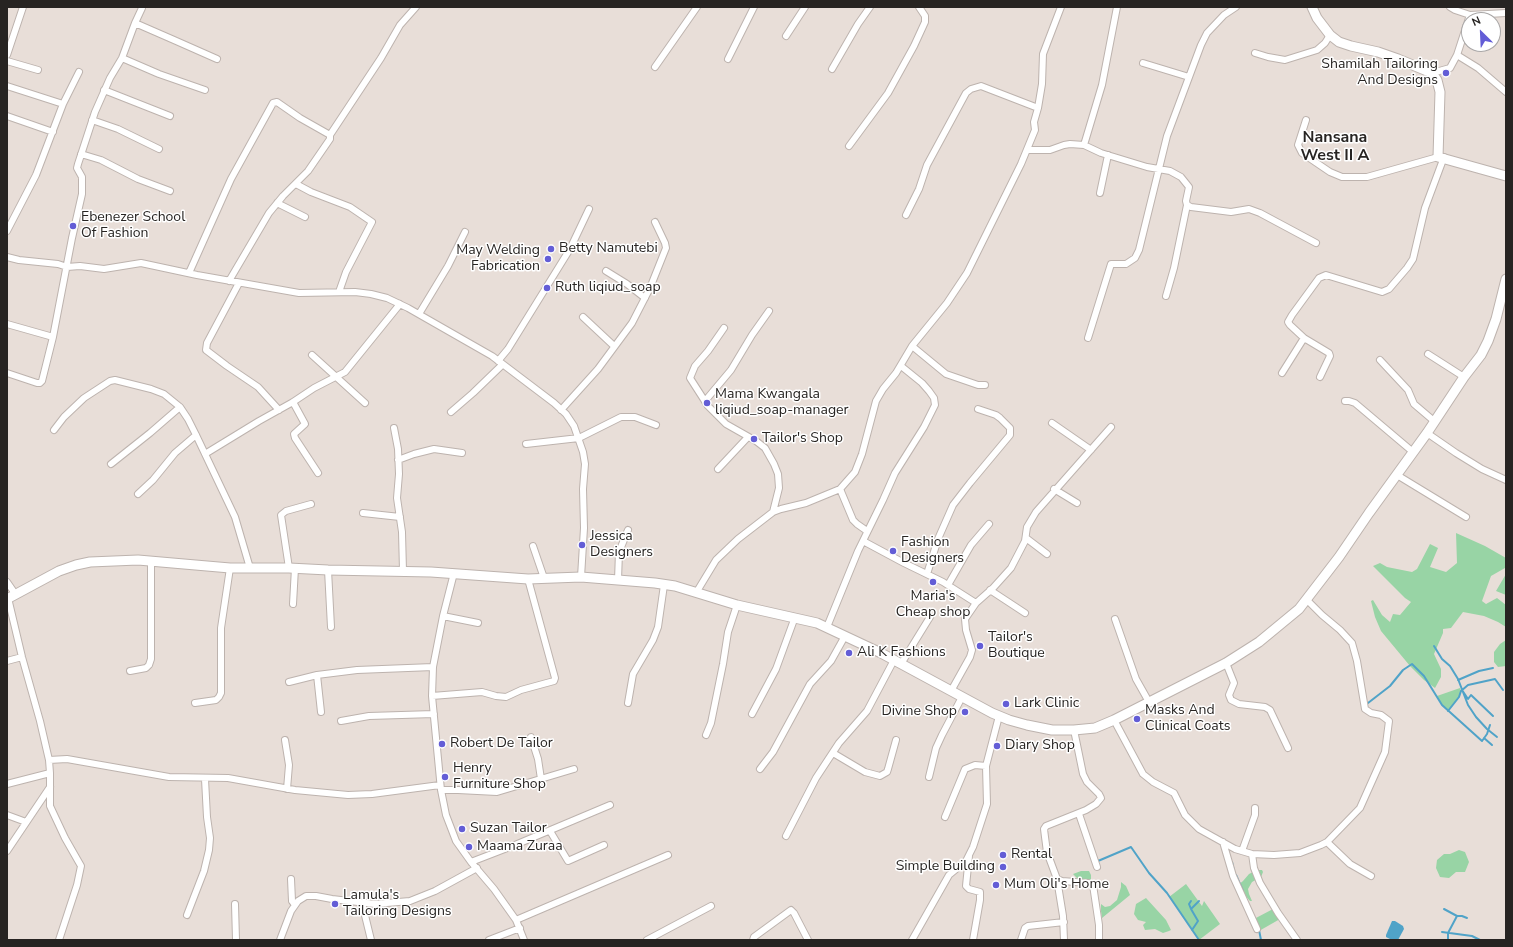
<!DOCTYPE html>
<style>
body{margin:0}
#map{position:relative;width:1513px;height:947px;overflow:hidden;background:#e8ded8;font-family:"Nunito Sans",sans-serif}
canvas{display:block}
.frame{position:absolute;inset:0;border:8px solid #272422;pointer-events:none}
.north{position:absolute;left:1461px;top:12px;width:40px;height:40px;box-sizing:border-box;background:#fff;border:1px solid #a9a7a7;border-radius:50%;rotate:336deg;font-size:11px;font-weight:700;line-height:16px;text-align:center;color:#272422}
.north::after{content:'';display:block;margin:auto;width:14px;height:18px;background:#635dd6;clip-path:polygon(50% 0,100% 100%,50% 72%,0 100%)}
</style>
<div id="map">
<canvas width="1513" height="947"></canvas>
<div class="frame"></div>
<div class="north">N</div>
</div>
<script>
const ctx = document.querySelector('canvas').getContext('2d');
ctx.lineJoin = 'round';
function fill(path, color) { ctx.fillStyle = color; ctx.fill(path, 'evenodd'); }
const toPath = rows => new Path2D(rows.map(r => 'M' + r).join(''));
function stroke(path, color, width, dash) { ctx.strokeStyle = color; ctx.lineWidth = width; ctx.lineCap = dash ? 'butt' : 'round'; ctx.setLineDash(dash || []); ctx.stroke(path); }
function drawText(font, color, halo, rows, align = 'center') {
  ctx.font = font + ' "Nunito Sans",sans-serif'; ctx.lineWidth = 3; ctx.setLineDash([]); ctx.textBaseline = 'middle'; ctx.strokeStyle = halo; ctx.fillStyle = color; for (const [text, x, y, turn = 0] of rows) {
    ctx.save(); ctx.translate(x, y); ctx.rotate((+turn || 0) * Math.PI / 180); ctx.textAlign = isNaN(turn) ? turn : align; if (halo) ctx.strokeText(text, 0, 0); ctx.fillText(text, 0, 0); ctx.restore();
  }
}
fill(toPath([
 [1456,533,1485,546,1506,558,1505,568,1491,576,1482,601,1486,604,1497,598,1506,605,1506,627,1498,622,1484,616,1463,612,1451,628,1443,629,1443,633,1434,654,1441,669,1441,677,1435,688,1424,680,1410,666,1381,631,1375,617,1371,601,1373,600,1382,615,1390,622,1393,614,1400,615,1411,602,1405,598,1373,566,1380,563,1387,567,1412,572,1417,569,1430,544,1438,548,1430,567,1446,572,1457,563],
 [1506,574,1506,595,1496,591],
 [1506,640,1506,666,1498,667,1494,662,1494,652,1500,644],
 [1460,688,1461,691,1459,697,1448,711,1442,705,1437,696],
 [1459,850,1465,852,1469,862,1465,872,1456,872,1449,878,1440,877,1436,868,1437,860,1444,854,1450,854],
 [1257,870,1262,870,1263,872,1261,877,1252,882,1248,889,1249,894,1252,901,1250,901,1237,886,1243,881,1249,874],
 [1081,871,1089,871,1091,875,1091,880,1087,882,1080,881,1073,874],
 [1121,882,1126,886,1130,895,1102,918,1101,911,1101,904,1105,907,1110,906,1117,900,1121,887],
 [1186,884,1202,906,1204,901,1220,924,1199,940,1169,897],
 [1146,898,1166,920,1171,930,1169,931,1163,933,1155,929,1145,930,1143,925,1146,922,1138,920,1134,914,1136,904],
 [1273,909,1280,919,1259,931,1254,919]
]), '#98d4a5');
fill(toPath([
 [1392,921,1395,921,1403,926,1404,929,1398,940,1392,940,1386,937,1386,935]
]), '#50a3c8');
stroke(toPath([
 [1434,646,1442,659,1450,666,1458,679,1468,705,1476,717,1487,729,1497,737],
 [1458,680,1479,671,1493,668],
 [1462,690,1468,699,1471,695,1493,716],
 [1368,703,1390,686,1403,670,1412,664,1424,676,1442,705,1482,741,1487,734,1490,725],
 [1448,711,1459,697,1461,691,1468,685,1495,679,1503,690],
 [1484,738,1492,745],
 [1097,859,1098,861,1131,847,1149,873,1167,893,1199,940],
 [1232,862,1234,871],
 [1236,875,1243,891],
 [1191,909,1189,904,1191,901],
 [1444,909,1457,916],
 [1192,930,1198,921,1191,909,1199,901],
 [1259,930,1261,940],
 [1442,932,1472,936,1480,940],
 [1448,940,1448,933,1457,916,1462,916,1467,918]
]), '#50a3c8', 2);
const street = toPath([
 [1450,7,1455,10,1470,15,1506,13],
 [135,23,174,40,217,59],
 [786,36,805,7],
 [1255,53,1268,57,1285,60,1317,50,1325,43,1330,35],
 [7,55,23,7],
 [1457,55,1478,68,1506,92],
 [122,58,159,74,205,90],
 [728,59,754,7],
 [7,61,38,70],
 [1143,63,1189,77],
 [655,67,697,7],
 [832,69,858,24,870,7],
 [1432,73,1450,68,1457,55,1470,15],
 [7,86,63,104],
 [104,90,170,116],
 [7,116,53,132],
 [92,120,118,129,159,149],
 [1306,120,1298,145,1302,153,1330,172,1342,177,1367,177,1438,157],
 [1084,145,1102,85,1117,7],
 [849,146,888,93,914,46,925,22,925,16,919,7],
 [1027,150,1050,150,1064,145,1070,144,1084,145,1101,153,1147,167,1170,171,1181,177,1189,187,1186,201,1187,205,1191,207,1231,212,1249,209,1260,213,1316,243],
 [81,154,101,160,138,179,170,191],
 [296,184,311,192,350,207,372,222,346,272,339,292],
 [1100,193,1108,155],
 [277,203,305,217],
 [906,215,919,189,927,165,966,93,971,89,981,86,1038,108],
 [7,231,36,175,63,104,79,72],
 [7,257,19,260,58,264,67,267,80,266,104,269,141,263,197,275,299,293,355,292,371,294,387,298,408,308,492,356,554,403,566,414,574,426,583,452,585,464,583,489,584,528,581,577],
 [606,271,627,284,645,298],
 [189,273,231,179,273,103,277,102,300,118,330,135],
 [229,281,269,213,283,196,308,171,330,139,330,135,381,58,400,25,416,7],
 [239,283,207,343,206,350,227,366,258,387,279,410],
 [1166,296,1174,268,1187,205],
 [419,314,448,266,465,232],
 [583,317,614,346],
 [7,324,53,337],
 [724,328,708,351,695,366,690,378,708,406,726,424,756,441,765,448,774,464,778,474,779,488,773,512],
 [1088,338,1111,264,1126,264,1135,258,1139,250,1167,136,1201,45,1207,33,1224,15,1236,7],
 [912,346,946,374,978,385,985,385],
 [1428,354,1464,377],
 [312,355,365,403],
 [1380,360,1408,390,1414,404,1434,421],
 [498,361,508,349,570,249,589,209],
 [7,373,37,383,40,383,42,381,53,337,72,238,82,194,82,177,77,168,78,164,95,112,110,78,122,58,135,23,142,8],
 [1282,373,1304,338],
 [1320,377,1330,356,1329,353,1304,338,1290,325,1288,322,1292,315,1319,278,1326,275,1382,292,1389,289,1407,268,1413,259,1425,208,1444,157],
 [705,401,731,370,752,335,769,311],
 [1345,401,1349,401,1355,403,1413,452],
 [293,402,305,424,294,434,295,438,318,473],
 [561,410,598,369,632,323,650,288,666,248,665,243,655,222],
 [451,412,473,393,502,365],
 [1052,423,1091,450],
 [394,428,398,449,399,474,397,498,402,532,403,571],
 [54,430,64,417,84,398,110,381,115,380,151,389,164,394,180,407,188,419,196,435,235,517,250,568],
 [1427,433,1456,453,1482,469,1506,480],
 [526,444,579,438,621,417,635,417,656,425],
 [205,454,259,421,293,402,314,388,345,372,400,304],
 [398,460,414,454,434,449,462,453],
 [111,464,150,433,180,407],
 [718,469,748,437],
 [1397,475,1466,517],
 [840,489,853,520,857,524,867,531],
 [1054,489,1077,503],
 [138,494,153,480,175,453,196,435],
 [363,513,400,517],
 [1026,538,1047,554],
 [863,541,904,563,943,582,976,603],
 [533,546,544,578],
 [289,568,281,515,286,511,311,504],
 [328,570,331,627],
 [454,573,443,616,433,667,432,696,441,790,446,815,456,841,471,862,494,889,516,920,524,940],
 [927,574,938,539,953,505,970,483,1010,435,1010,428,1000,418,996,415,978,409],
 [618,580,619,552,628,530],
 [7,582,16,595],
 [948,585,971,545,989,524],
 [990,590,1025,613],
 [696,593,716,560,738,539,773,512,781,509,806,503,840,489,855,472,862,454,876,401,883,389,896,373,912,346,947,303,967,273,1021,164,1035,130,1034,122,1038,108,1042,84,1043,54,1061,7],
 [8,598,22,657,40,721,49,760,50,773,50,806,65,838,81,866,77,885,59,940],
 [293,604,295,568],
 [443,616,478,623],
 [1115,619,1136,679,1149,702],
 [827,627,858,551,883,500,895,473,924,427,935,405,934,398,929,391,922,383,901,366],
 [7,661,22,657],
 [1226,663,1234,683,1229,695,1231,700,1239,704,1265,707,1270,710,1288,748],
 [901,664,930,617],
 [130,671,146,668,149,665,151,659,151,560],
 [317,675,321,712],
 [289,682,317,675,357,670,433,667],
 [951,691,970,657,972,650,966,630,965,619,976,603,993,588,1011,568,1025,541,1027,527,1036,512,1111,427],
 [432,696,482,692,496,696,506,697,521,690,554,681,555,678,528,579],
 [195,703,216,700,219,697,221,693,221,628,230,568],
 [628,703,633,674,653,640,658,627,664,585],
 [752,714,776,669,795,617],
 [1114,720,1143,774,1153,782,1174,793,1185,815,1199,829,1235,849,1252,854,1274,855,1300,853,1321,845,1327,842,1360,808,1385,752,1389,721,1381,715,1371,713,1365,709,1357,661,1352,643,1340,630,1322,615,1307,600],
 [341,721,369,716,434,714],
 [1074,730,1083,774,1087,782,1099,794,1101,798,1096,804,1086,810,1046,826,1044,829,1045,837,1047,852,1057,879,1062,881,1088,883,1093,885,1099,925,1099,940],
 [706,735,711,723,723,664,728,632,737,605],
 [531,737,538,759,541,779],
 [285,740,289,765,287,789],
 [833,753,865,772,880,776,887,772,888,769,896,740],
 [49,760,67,759,169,777,228,778,295,790,348,795,372,794,440,785],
 [760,769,773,752,810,684,831,661,845,636],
 [929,777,936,748,942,735,962,697],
 [7,784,50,773],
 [441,790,458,790,497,792,574,769],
 [1079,814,1097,867],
 [7,815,26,822],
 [945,817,965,769,975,765,986,766],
 [550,831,568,861,604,845],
 [786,836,816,778,839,743,867,711,894,660],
 [1223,842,1233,876,1257,929],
 [1327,842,1350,864,1371,876],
 [7,851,50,787],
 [1242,851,1255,815,1255,808],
 [1252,854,1254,868,1260,883,1278,913,1297,940],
 [969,856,966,886,969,889,980,892,980,900,973,940],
 [471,862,515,845,610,805],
 [291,879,292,901,295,905],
 [1057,879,1063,916,1064,940],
 [362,903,371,940],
 [235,904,236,940],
 [187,915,204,871,209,850,210,838,207,817,205,779],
 [516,920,668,855],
 [280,940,291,911,298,901,306,896,316,896,332,899,375,904,410,901,435,891,477,868],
 [489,940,520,928],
 [647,940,711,906],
 [753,940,754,937,791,910,794,913,808,940],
 [912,940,949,875,966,861,973,847,987,804,986,766,999,716],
 [1021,940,1025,928,1028,926,1064,922]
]);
const secondary = toPath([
 [1312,7,1317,18,1330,35,1339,42,1351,46,1378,52,1398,59,1432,73,1437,80,1440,92,1438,157,1506,176],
 [7,599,59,571,76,565,90,562,138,560,230,568,289,568,328,570,431,572,528,579,581,577,655,583,675,586,737,605,817,623,881,653,992,713,1009,720,1027,725,1052,730,1074,730,1095,728,1114,720,1226,663,1259,642,1299,609,1339,557,1369,513,1427,433,1464,377,1481,355,1488,341,1496,319,1506,279]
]);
stroke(street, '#bdb3ae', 8);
stroke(secondary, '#bdb3ae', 11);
stroke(street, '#fff', 6);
stroke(secondary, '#fff', 9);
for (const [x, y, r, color] of [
 [1446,73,4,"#635dd6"],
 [73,226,4,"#635dd6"],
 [551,249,4,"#635dd6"],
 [548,259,4,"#635dd6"],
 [547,288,4,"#635dd6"],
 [707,403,4,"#635dd6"],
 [754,439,4,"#635dd6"],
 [582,545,4,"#635dd6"],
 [893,551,4,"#635dd6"],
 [933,582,4,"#635dd6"],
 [980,646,4,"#635dd6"],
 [849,653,4,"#635dd6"],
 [1006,704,4,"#635dd6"],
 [965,712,4,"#635dd6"],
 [1137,719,4,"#635dd6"],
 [442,744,4,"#635dd6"],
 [997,746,4,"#635dd6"],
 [445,777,4,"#635dd6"],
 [462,829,4,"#635dd6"],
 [469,847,4,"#635dd6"],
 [1003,855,4,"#635dd6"],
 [1003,867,4,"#635dd6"],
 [996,885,4,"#635dd6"],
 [335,904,4,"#635dd6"]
]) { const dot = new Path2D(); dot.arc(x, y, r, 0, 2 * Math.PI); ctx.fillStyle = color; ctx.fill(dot); stroke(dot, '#fff', 1.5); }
drawText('14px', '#272422', '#fff', [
 ["Shamilah Tailoring",1438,65,"right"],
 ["And Designs",1438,81,"right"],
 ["Ebenezer School",81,218],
 ["Of Fashion",81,234],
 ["Betty Namutebi",559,249],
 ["May Welding",540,251,"right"],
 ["Fabrication",540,267,"right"],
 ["Ruth liqiud_soap",555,288],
 ["Mama Kwangala",715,395],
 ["liqiud_soap-manager",715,411],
 ["Tailor's Shop",762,439],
 ["Jessica",590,537],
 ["Designers",590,553],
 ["Fashion",901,543],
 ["Designers",901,559],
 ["Maria's",933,597,"center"],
 ["Cheap shop",933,613,"center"],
 ["Tailor's",988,638],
 ["Boutique",988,654],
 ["Ali K Fashions",857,653],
 ["Lark Clinic",1014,704],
 ["Masks And",1145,711],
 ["Clinical Coats",1145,727],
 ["Divine Shop",957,712,"right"],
 ["Robert De Tailor",450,744],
 ["Diary Shop",1005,746],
 ["Henry",453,769],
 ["Furniture Shop",453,785],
 ["Suzan Tailor",470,829],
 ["Maama Zuraa",477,847],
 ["Rental",1011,855],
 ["Simple Building",995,867,"right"],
 ["Mum Oli's Home",1004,885],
 ["Lamula's",343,896],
 ["Tailoring Designs",343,912]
], 'left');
drawText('bold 16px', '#272422', '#fff', [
 ["Nansana",1335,138],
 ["West II A",1335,156]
]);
</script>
